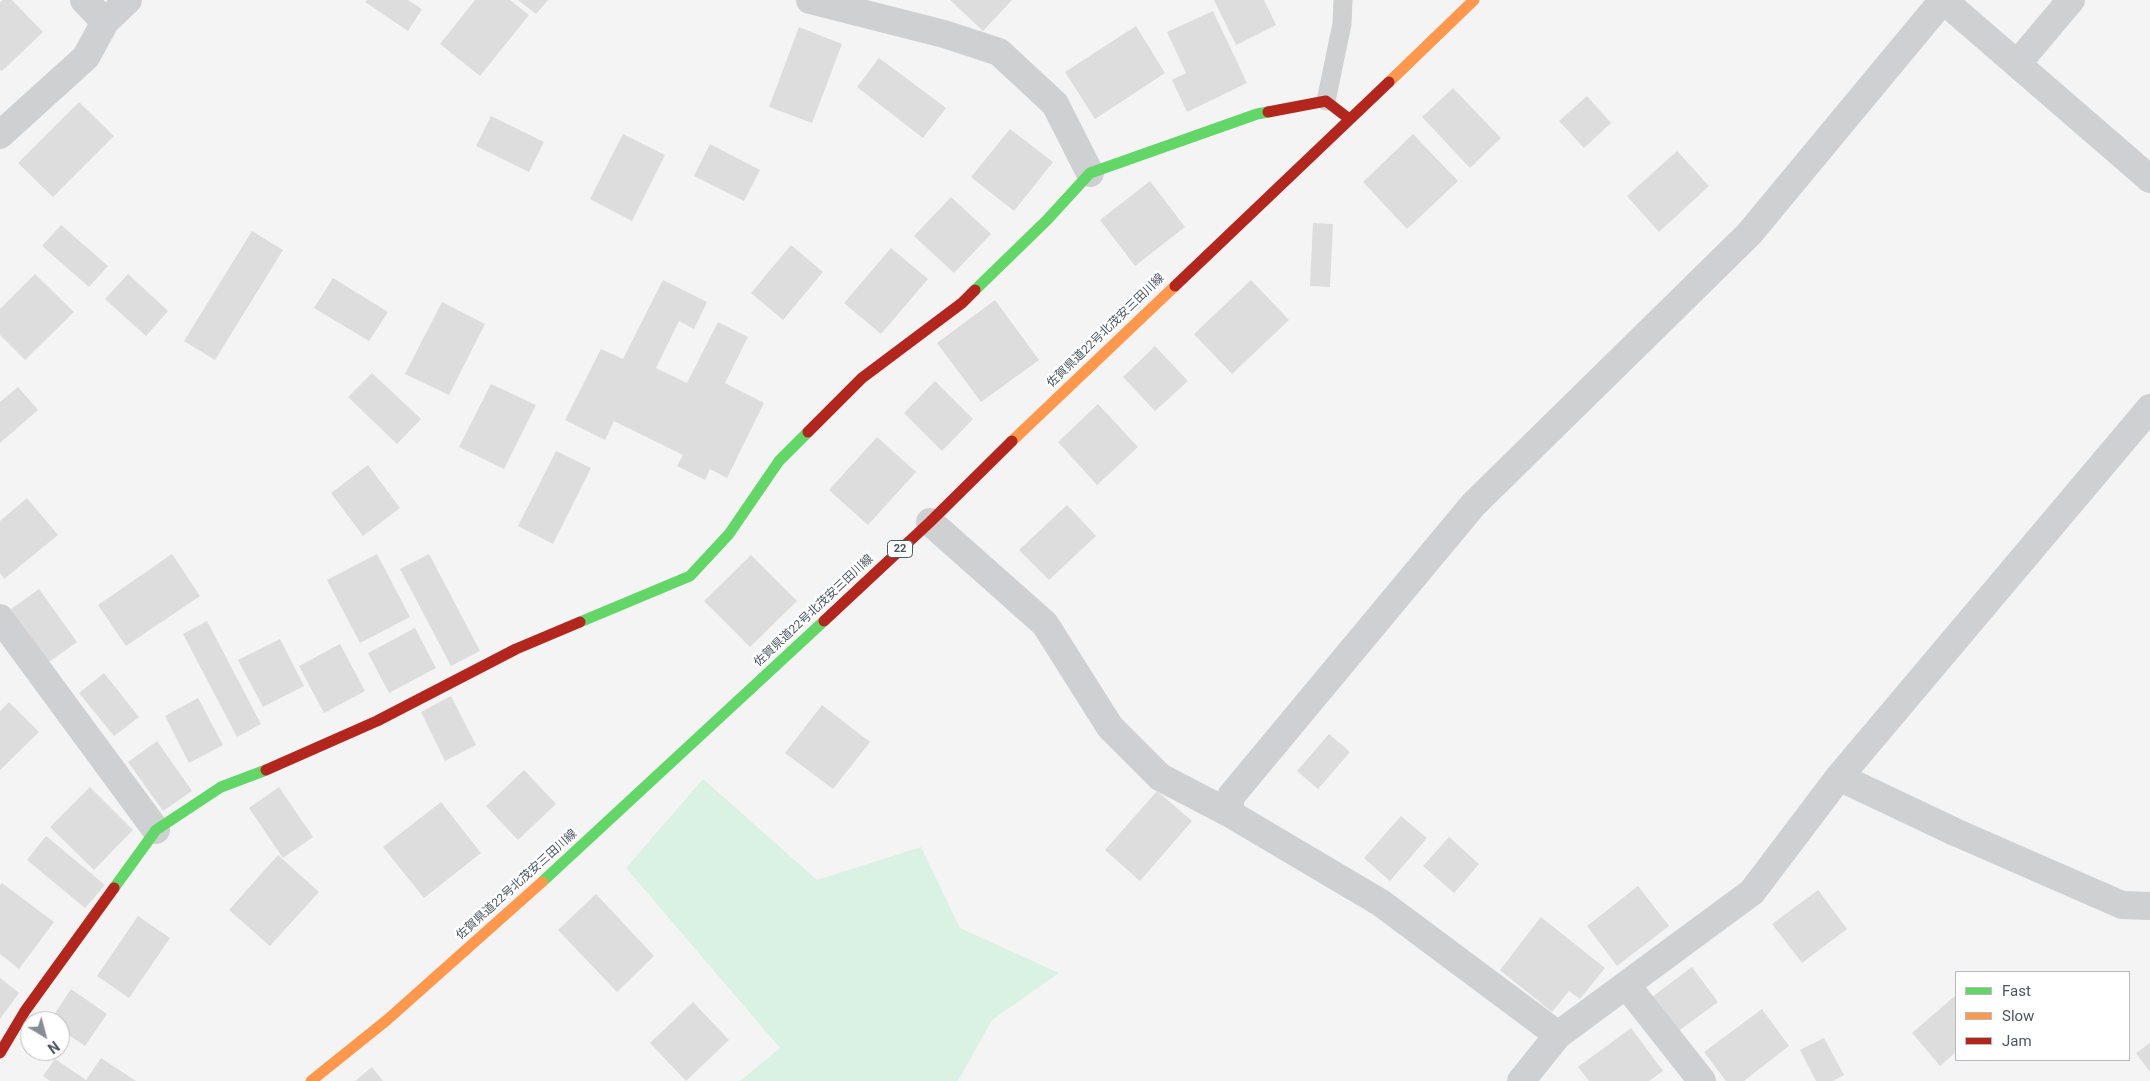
<!DOCTYPE html>
<meta charset="utf-8">
<style>
body{margin:0}
#map{position:relative;width:2150px;height:1081px;overflow:hidden;background:#f4f4f4;font-family:Roboto,sans-serif}
canvas{display:block}
.legend{position:absolute;left:1955px;top:971px;width:175px;height:90px;box-sizing:border-box;background:#fff;border:1px solid #b7bbc0;margin:0;padding:6px 9px;list-style:none;font-size:15px;color:#4a5661}
.legend li{display:flex;align-items:center;gap:10px;height:25px}
.legend b{width:25px;border:1px solid #b7bbc0}
.north{position:absolute;left:20px;top:1011px;width:50px;height:50px;box-sizing:border-box;background:#fff;border:1px solid #b7bbc0;border-radius:50%;rotate:143deg;font-size:14px;font-weight:700;line-height:20px;text-align:center;color:#4a5661}
.north::after{content:'';display:block;margin:auto;width:18px;height:22px;background:#868d94;clip-path:polygon(50% 0,100% 100%,50% 72%,0 100%)}
</style>
<div id="map">
<canvas width="2150" height="1081"></canvas>
<ul class="legend">
<li><b style="height:6px;background:#63d668"></b>Fast</li>
<li><b style="height:6px;background:#ff974d"></b>Slow</li>
<li><b style="height:6px;background:#b3261e"></b>Jam</li>
</ul>
<div class="north">N</div>
</div>
<script>
const ctx = document.querySelector('canvas').getContext('2d');
ctx.lineJoin = 'round';
function fill(path, color) { ctx.fillStyle = color; ctx.fill(path, 'evenodd'); }
const toPath = rows => new Path2D(rows.map(r => 'M' + r).join(''));
function stroke(path, color, width, dash) { ctx.strokeStyle = color; ctx.lineWidth = width; ctx.lineCap = dash ? 'butt' : 'round'; ctx.setLineDash(dash || []); ctx.stroke(path); }
function drawText(font, color, halo, rows, align = 'center') {
  ctx.font = font + ' Roboto,"Noto Sans JP",sans-serif'; ctx.lineWidth = 5; ctx.setLineDash([]); ctx.textBaseline = 'middle'; ctx.strokeStyle = halo; ctx.fillStyle = color; for (const [text, x, y, turn = 0] of rows) {
    ctx.save(); ctx.translate(x, y); ctx.rotate((+turn || 0) * Math.PI / 180); ctx.textAlign = isNaN(turn) ? turn : align; if (halo) ctx.strokeText(text, 0, 0); ctx.fillText(text, 0, 0); ctx.restore();
  }
}
fill(toPath([
 [703,779,817,880,921,847,960,928,1059,973,992,1020,958,1081,740,1081,780,1048,626,868]
]), '#d9f2e3');
fill(toPath([
 [3,0,12,0,43,32,2,71,0,70,0,2],
 [367,0,408,0,422,9,408,31,365,2],
 [475,0,510,0,529,15,480,76,440,44],
 [518,0,548,0,536,14],
 [950,0,1012,0,983,31],
 [1214,0,1264,0,1276,25,1236,45],
 [1213,11,1247,83,1187,112,1172,80,1186,73,1167,32],
 [1136,26,1165,73,1095,119,1065,72],
 [799,27,842,44,812,123,769,107],
 [879,58,946,108,923,138,857,87],
 [1453,88,1501,138,1470,168,1422,117],
 [1587,96,1611,123,1584,148,1559,121],
 [79,102,114,136,53,197,18,163],
 [491,116,544,142,529,172,476,146],
 [1010,129,1053,162,1014,211,971,177],
 [623,134,665,155,632,221,590,199],
 [1413,134,1458,181,1407,229,1363,182],
 [710,144,760,170,744,201,694,176],
 [1677,151,1709,186,1659,232,1627,196],
 [1150,181,1185,227,1135,266,1100,220],
 [951,197,991,234,954,273,914,236],
 [1313,223,1333,224,1330,287,1310,286],
 [61,225,108,266,89,287,42,246],
 [252,231,283,250,215,360,184,341],
 [791,245,823,272,783,320,751,293],
 [891,248,928,279,881,334,844,303],
 [35,274,74,312,25,360,0,335,0,309],
 [128,274,168,311,146,336,105,299],
 [333,278,388,312,369,341,314,308],
 [663,280,707,302,694,329,679,321,656,368,687,383,718,322,748,337,725,383,764,403,727,478,710,469,705,480,677,466,683,455,614,421,605,440,565,420,601,349,623,359],
 [1251,280,1289,320,1232,374,1194,334],
 [995,300,1039,360,981,402,937,343],
 [442,302,485,324,449,395,405,374],
 [1155,346,1188,381,1155,411,1123,377],
 [372,373,421,419,397,444,348,397],
 [935,381,973,419,942,451,904,413],
 [491,384,536,405,504,469,459,447],
 [18,387,38,410,0,443,0,402],
 [1098,404,1138,447,1097,485,1058,442],
 [877,437,916,472,868,525,829,490],
 [556,451,591,468,553,544,518,526],
 [368,465,400,508,363,536,331,493],
 [27,498,58,535,4,579,0,573,0,521],
 [1067,505,1096,536,1049,580,1019,550],
 [172,554,200,596,126,646,98,605],
 [377,554,410,617,360,643,327,580],
 [429,554,480,651,451,666,400,569],
 [751,555,797,601,750,647,704,601],
 [39,589,77,642,49,662,11,609],
 [207,621,261,724,237,737,183,634],
 [415,628,436,668,389,693,368,653],
 [280,639,304,686,263,707,238,660],
 [340,644,365,691,324,713,299,666],
 [104,673,139,717,114,736,79,693],
 [451,696,476,745,445,761,421,712],
 [198,698,223,745,189,763,165,716],
 [9,702,39,732,0,770,0,711],
 [822,705,870,742,833,789,785,753],
 [1329,734,1350,752,1318,789,1297,771],
 [157,741,192,791,163,811,128,762],
 [524,770,556,804,518,840,486,806],
 [90,787,133,830,94,870,50,827],
 [279,787,313,837,283,858,249,808],
 [1157,791,1192,821,1140,881,1105,850],
 [441,802,481,853,424,898,383,847],
 [1401,816,1427,838,1390,881,1364,858],
 [46,836,105,885,85,908,27,860],
 [1449,837,1479,864,1454,893,1423,866],
 [278,855,319,892,270,946,229,910],
 [2,883,54,922,19,969,0,954,0,885],
 [1638,886,1669,926,1617,966,1587,926],
 [1818,890,1847,929,1802,963,1772,924],
 [596,894,654,956,617,992,558,930],
 [138,916,170,938,129,998,97,976],
 [1541,917,1605,968,1580,999,1569,991,1552,1012,1500,970],
 [1692,967,1718,1002,1677,1032,1652,997],
 [0,978,19,993,0,1019],
 [71,989,107,1014,85,1046,60,1029,60,1021,50,1021],
 [1956,995,1956,1052,1940,1066,1912,1033],
 [693,1002,729,1040,686,1081,650,1043],
 [1762,1009,1789,1046,1744,1081,1726,1081,1704,1052],
 [1631,1028,1663,1071,1649,1081,1589,1081,1578,1067],
 [1824,1038,1844,1075,1833,1081,1816,1081,1800,1050],
 [2150,1043,2150,1072,2136,1053],
 [101,1058,136,1081,50,1081,43,1076,55,1059,86,1080],
 [372,1067,383,1081,355,1081]
]), '#ddddde');
stroke(toPath([
 [1326,101,1342,24,1343,0]
]), '#ced0d2', 19);
stroke(toPath([
 [84,0,105,22],
 [810,0,944,34,999,52,1055,104,1090,173],
 [1943,0,2150,179],
 [2017,64,2071,0],
 [0,135,86,57,105,22,128,0],
 [930,522,1045,624,1110,727,1160,777,1229,813,1381,903,1558,1035],
 [0,618,156,830],
 [1839,777,1955,832,2122,905,2150,906],
 [1229,813,1231,796,1473,505,1749,234,1943,0],
 [1627,986,1702,1081],
 [1521,1081,1558,1035,1752,892,1839,777,2150,408]
]), '#ced0d2', 28);
stroke(toPath([
 [975,290,1047,220,1090,173,1257,114,1268,112],
 [580,622,690,576,729,534,779,461,808,432],
 [542,882,824,621],
 [114,888,156,830,221,787,266,770]
]), '#63d668', 11);
stroke(toPath([
 [1389,82,1474,0],
 [1012,441,1175,286],
 [311,1081,387,1020,542,882]
]), '#ff974d', 11);
stroke(toPath([
 [1268,112,1326,101,1348,118],
 [1175,286,1389,82],
 [808,432,862,378,962,303,975,290],
 [824,621,930,522,1012,441],
 [266,770,377,721,516,649,580,622],
 [0,1053,25,1011,114,888]
]), '#b3261e', 11);
for (const [x, y, w] of [
 [900,549,25]
]) { const box = new Path2D(); box.roundRect(x - w / 2, y - 8.5, w, 17, 4); ctx.fillStyle = '#fff'; ctx.fill(box); stroke(box, '#4a5661', 1); }
drawText('bold 11px', '#4a5661', null, [
 ["22",900,549]
]);
drawText('12px', '#4a5661', '#fff', [
 ["佐賀県道22号北茂安三田川線",1106,331,-44],
 ["佐賀県道22号北茂安三田川線",814,611,-43],
 ["佐賀県道22号北茂安三田川線",517,885,-42]
]);
</script>
